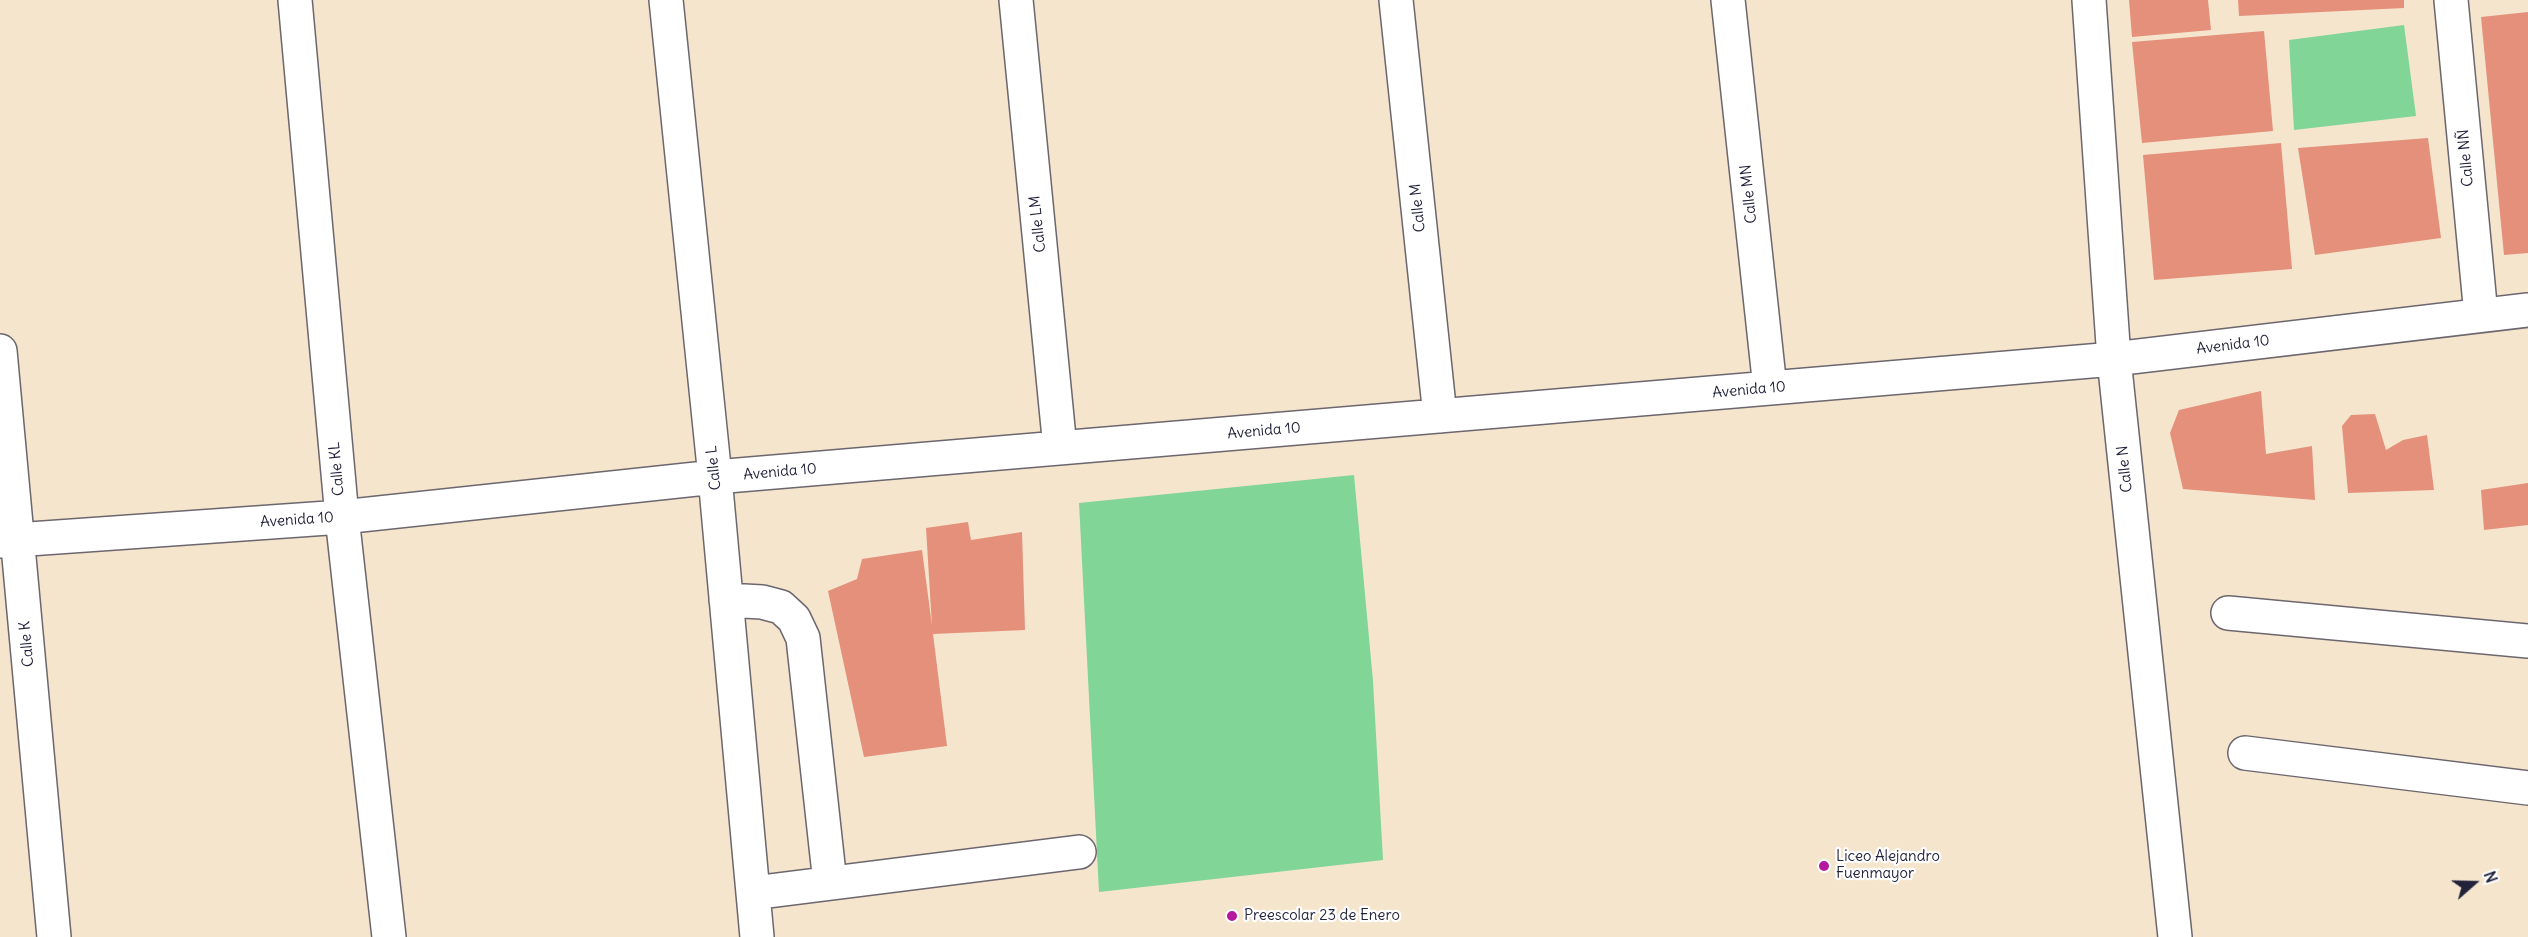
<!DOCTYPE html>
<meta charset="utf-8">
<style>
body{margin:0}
#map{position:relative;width:2528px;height:937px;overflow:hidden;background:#f5e5cd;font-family:Delius,sans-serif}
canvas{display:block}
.north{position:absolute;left:2444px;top:853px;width:60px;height:60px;-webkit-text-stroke:4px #fff;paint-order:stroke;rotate:70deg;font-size:16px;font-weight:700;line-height:24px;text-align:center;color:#22223b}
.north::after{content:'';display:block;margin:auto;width:21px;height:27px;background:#22223b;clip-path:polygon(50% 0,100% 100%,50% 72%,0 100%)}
</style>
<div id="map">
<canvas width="2528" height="937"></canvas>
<div class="north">N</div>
</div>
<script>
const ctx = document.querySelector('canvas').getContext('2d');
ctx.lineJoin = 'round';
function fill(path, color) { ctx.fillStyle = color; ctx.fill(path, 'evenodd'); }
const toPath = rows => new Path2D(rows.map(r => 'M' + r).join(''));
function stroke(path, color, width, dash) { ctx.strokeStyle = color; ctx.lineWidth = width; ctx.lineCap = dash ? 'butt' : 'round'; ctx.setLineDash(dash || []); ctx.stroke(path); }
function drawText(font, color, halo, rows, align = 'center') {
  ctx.font = font + ' Delius,sans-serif'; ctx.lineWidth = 4.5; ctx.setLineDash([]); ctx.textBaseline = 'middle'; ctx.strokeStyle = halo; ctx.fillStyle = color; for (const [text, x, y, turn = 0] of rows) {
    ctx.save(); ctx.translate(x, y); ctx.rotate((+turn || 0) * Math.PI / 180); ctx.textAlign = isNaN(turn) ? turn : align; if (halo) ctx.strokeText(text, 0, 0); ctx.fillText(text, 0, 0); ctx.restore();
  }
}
fill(toPath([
 [2404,25,2416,116,2294,130,2289,40],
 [1354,475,1373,681,1383,860,1099,892,1079,503]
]), '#81d597');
fill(toPath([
 [2129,0,2208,0,2211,30,2132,37],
 [2238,0,2404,0,2404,8,2239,16],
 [2528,12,2528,253,2504,255,2481,17],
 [2264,31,2273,131,2142,143,2132,42],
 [2428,138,2441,238,2315,255,2298,148],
 [2281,143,2292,269,2154,280,2143,155],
 [2261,391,2266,454,2312,446,2315,500,2183,489,2170,433,2179,410],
 [2375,414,2386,450,2403,440,2427,435,2434,490,2348,493,2342,426,2351,415],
 [2528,483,2528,525,2484,530,2481,490],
 [968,522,971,540,1022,532,1025,630,933,634,947,746,864,757,828,591,857,579,862,559,922,550,932,626,926,528]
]), '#e4907a');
const minor = toPath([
 [295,0,342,517,389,937],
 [666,0,715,477,757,937],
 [1016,0,1060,448],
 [1396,0,1440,416],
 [1728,0,1770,388],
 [2089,0,2114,359,2175,937],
 [2451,0,2481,315],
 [0,351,54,937],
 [0,541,342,517,715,477,2114,359,2528,310],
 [726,600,762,602,781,607,794,619,803,638,830,883],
 [2228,613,2528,641],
 [2245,753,2528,788],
 [753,893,1079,852]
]);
stroke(minor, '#6c666e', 36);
stroke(minor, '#fff', 33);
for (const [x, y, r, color] of [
 [1824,866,6,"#b5179e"],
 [1232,916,6,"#b5179e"]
]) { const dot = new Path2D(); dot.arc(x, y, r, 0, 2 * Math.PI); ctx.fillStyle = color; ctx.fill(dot); stroke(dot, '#fff', 2); }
drawText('15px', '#22223b', '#fff', [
 ["Calle NÑ",2466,158,-95],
 ["Calle MN",1749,194,-96],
 ["Calle M",1418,208,-96],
 ["Calle LM",1038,224,-96],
 ["Avenida 10",2233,345,-7],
 ["Avenida 10",1749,390,-5],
 ["Avenida 10",1264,431,-5],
 ["Calle L",714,468,-96],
 ["Calle KL",337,469,-95],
 ["Calle N",2125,469,-96],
 ["Avenida 10",780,472,-5],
 ["Avenida 10",297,520,-4],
 ["Calle K",27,644,-95]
]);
drawText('15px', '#22223b', '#fff', [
 ["Liceo Alejandro",1836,857],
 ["Fuenmayor",1836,874],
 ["Preescolar 23 de Enero",1244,916]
], 'left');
</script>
